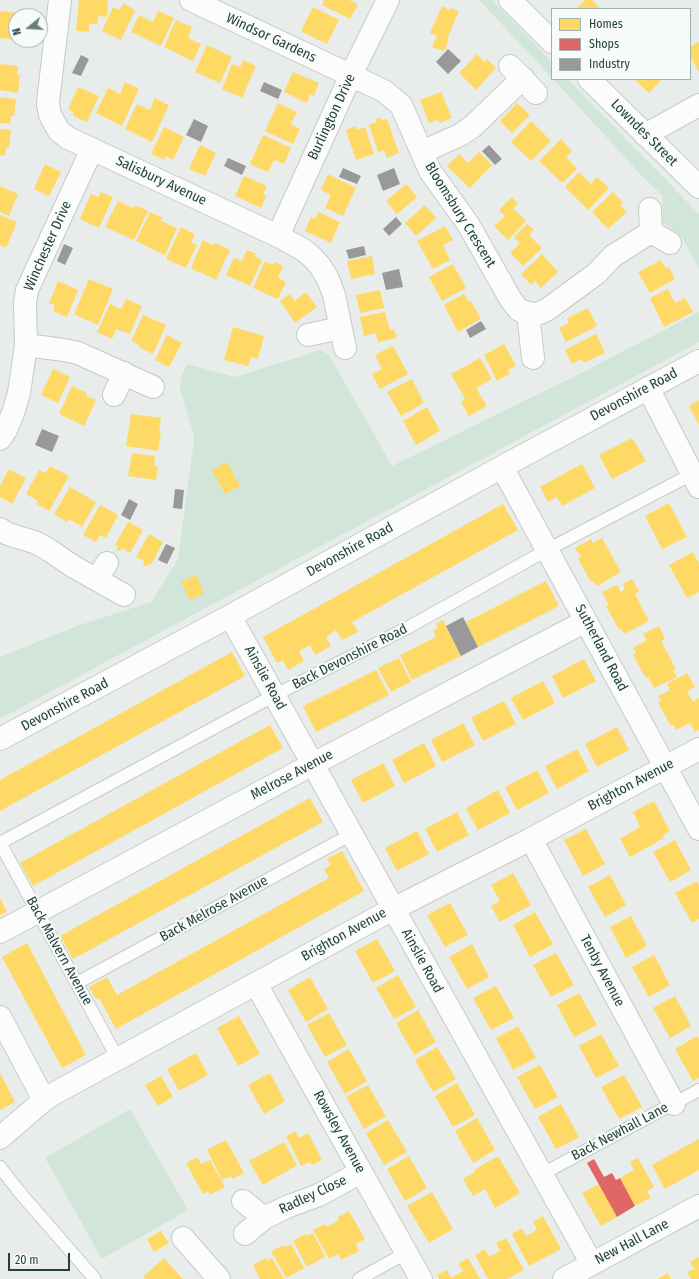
<!DOCTYPE html>
<style>
body{margin:0}
#map{position:relative;width:699px;height:1279px;overflow:hidden;background:#e8edeb;font-family:"Fira Sans Condensed",sans-serif}
canvas{display:block}
.legend{position:absolute;left:551px;top:8px;width:140px;height:72px;box-sizing:border-box;background:#f7fbf9;border:1px solid #a3b1ad;margin:0;padding:5px 7px;list-style:none;font-size:12px;color:#24423a}
.legend li{display:flex;align-items:center;gap:8px;height:20px}
.legend b{width:20px;border:1px solid #a3b1ad}
.north{position:absolute;left:8px;top:8px;width:40px;height:40px;box-sizing:border-box;background:#f7fbf9;border:1px solid #a3b1ad;border-radius:50%;rotate:252deg;font-size:11px;font-weight:700;line-height:16px;text-align:center;color:#24423a}
.north::after{content:'';display:block;margin:auto;width:14px;height:18px;background:#697e78;clip-path:polygon(50% 0,100% 100%,50% 72%,0 100%)}
.scale{position:absolute;left:8px;top:1253px;width:62px;height:18px;box-sizing:border-box;border:2px solid #24423a;border-top:0;padding-left:5px;font-size:12px;line-height:14px;white-space:nowrap;color:#24423a;-webkit-text-stroke:3px #f7fbf9;paint-order:stroke}
</style>
<div id="map">
<canvas width="699" height="1279"></canvas>
<ul class="legend">
<li><b style="height:11px;background:#ffd966"></b>Homes</li>
<li><b style="height:11px;background:#e06666"></b>Shops</li>
<li><b style="height:11px;background:#999"></b>Industry</li>
</ul>
<div class="north">N</div>
<div class="scale">20 m</div>
</div>
<script>
const ctx = document.querySelector('canvas').getContext('2d');
ctx.lineJoin = 'round';
function fill(path, color) { ctx.fillStyle = color; ctx.fill(path, 'evenodd'); }
const toPath = rows => new Path2D(rows.map(r => 'M' + r).join(''));
function stroke(path, color, width, dash) { ctx.strokeStyle = color; ctx.lineWidth = width; ctx.lineCap = dash ? 'butt' : 'round'; ctx.setLineDash(dash || []); ctx.stroke(path); }
function drawText(font, color, halo, rows, align = 'center') {
  ctx.font = font + ' "Fira Sans Condensed",sans-serif'; ctx.lineWidth = 4; ctx.setLineDash([]); ctx.textBaseline = 'middle'; ctx.strokeStyle = halo; ctx.fillStyle = color; for (const [text, x, y, turn = 0] of rows) {
    ctx.save(); ctx.translate(x, y); ctx.rotate((+turn || 0) * Math.PI / 180); ctx.textAlign = isNaN(turn) ? turn : align; if (halo) ctx.strokeText(text, 0, 0); ctx.fillText(text, 0, 0); ctx.restore();
  }
}
fill(toPath([
 [479,0,492,0,552,62,552,78],
 [553,79,568,79,699,214,699,269,682,237,662,222,663,196,642,176],
 [699,312,699,342,0,719,0,657,77,626,151,602,178,559,194,440,192,429,180,389,181,378,187,364,235,377,321,350,329,355,392,466,581,373],
 [130,1109,188,1210,102,1259,45,1158]
]), '#d1e6d8');
fill(toPath([
 [79,0,108,0,107,17,98,16,97,24,89,24,89,32,76,31],
 [324,0,349,0,358,4,350,19,322,5],
 [585,0,592,0,601,9,576,9],
 [123,3,135,10,121,40,102,31,113,7,120,10],
 [442,6,449,10,450,8,459,11,447,39,449,40,444,51,432,47,437,36,430,33],
 [313,7,339,20,327,44,301,31],
 [0,11,32,15,32,16,16,16,16,40,0,38],
 [158,11,174,18,161,46,131,32,139,15,153,22],
 [176,20,192,27,188,38,201,44,193,61,164,47],
 [699,42,699,72,690,56,690,47],
 [207,45,232,57,220,83,195,72],
 [477,54,484,62,487,59,496,68,476,90,459,73],
 [243,60,256,66,242,98,222,89,232,64,240,67],
 [0,64,18,66,17,75,20,75,18,93,0,90],
 [293,72,319,83,314,96,310,94,307,103,284,92],
 [634,79,662,79,649,93],
 [125,82,139,89,122,126,96,113,108,88,120,94],
 [78,87,99,96,87,122,73,116,74,113,68,109],
 [441,92,452,118,440,123,438,120,429,123,420,100],
 [0,97,16,99,14,116,11,116,10,124,0,123],
 [155,98,169,105,152,142,125,129,137,104,150,110],
 [278,103,297,112,291,124,300,129,293,144,265,131],
 [517,103,530,115,512,133,500,121],
 [380,117,382,120,387,119,399,153,387,158,384,150,378,152,369,125,377,122,376,119],
 [531,121,551,141,531,161,511,142],
 [356,126,357,130,365,127,374,154,356,160,346,130],
 [164,127,184,137,173,160,166,156,165,160,151,154],
 [0,129,11,130,9,148,6,147,5,156,0,155],
 [263,135,291,148,284,164,274,160,268,172,250,164],
 [561,139,572,151,566,157,577,169,562,183,539,161],
 [200,145,216,153,205,176,189,169],
 [479,152,492,165,470,188,447,166,459,154,468,163],
 [45,164,61,172,49,196,34,189],
 [579,172,591,184,597,177,609,188,588,210,565,187],
 [328,174,356,188,343,216,325,208,331,195,321,190],
 [244,176,267,186,263,194,266,196,261,208,235,196],
 [406,184,417,197,397,214,386,201],
 [0,186,18,194,9,216,0,212],
 [101,192,113,197,99,228,80,219,91,194,98,197],
 [613,192,623,202,620,205,627,212,608,229,592,212],
 [512,197,518,204,513,208,526,221,508,240,494,226,505,216,499,210],
 [118,201,133,208,135,205,148,211,134,240,105,227],
 [425,205,436,218,416,236,405,223],
 [150,212,163,218,161,221,177,228,165,255,136,241],
 [318,212,340,222,331,243,305,231,311,217,315,219],
 [0,215,17,222,6,248,0,245],
 [527,224,534,230,529,235,542,248,523,266,510,253,520,243,514,237],
 [445,226,453,240,443,245,450,260,433,269,417,241],
 [181,227,195,234,191,242,197,245,186,268,166,259],
 [203,240,213,245,215,243,230,250,216,280,191,268],
 [247,250,256,254,254,256,262,260,250,286,226,275,234,258,242,261],
 [542,254,558,272,541,288,535,281,531,285,521,274],
 [372,256,375,274,351,279,347,261],
 [661,260,666,269,669,267,675,279,650,293,638,272],
 [265,261,273,265,274,262,283,266,278,278,286,282,278,299,253,288],
 [453,264,466,288,442,301,429,277],
 [89,279,113,289,98,325,74,314],
 [58,281,78,290,67,317,53,311,55,305,49,303],
 [668,289,675,303,685,298,693,312,664,327,650,298],
 [380,290,384,308,360,313,356,295],
 [306,292,317,307,295,323,280,301,290,294,295,301],
 [464,294,469,302,471,301,481,319,458,332,444,305],
 [126,299,142,306,130,334,116,329,112,339,97,332,110,304,121,309],
 [588,308,597,326,566,342,559,328,569,323,567,318],
 [385,312,390,330,394,329,397,338,378,342,376,333,364,336,360,317],
 [143,315,166,325,153,354,139,347,140,345,131,341],
 [233,327,264,336,258,359,251,357,248,366,224,360],
 [596,334,605,353,584,363,581,359,572,364,565,350],
 [167,335,182,343,169,367,155,360],
 [504,344,516,366,508,370,510,374,497,381,484,355],
 [393,346,408,374,380,389,372,374,382,369,375,355],
 [480,358,492,379,476,388,487,406,469,416,461,402,465,399,451,374],
 [53,369,70,377,58,403,41,395],
 [412,379,424,403,401,416,387,392],
 [72,386,87,393,86,396,96,400,84,426,59,414],
 [699,400,699,425,689,406],
 [427,407,440,431,416,445,403,421],
 [131,414,161,418,159,431,161,431,158,451,126,446],
 [632,438,646,461,612,479,599,455],
 [132,453,155,456,154,466,158,466,156,480,128,476],
 [227,462,240,486,225,494,212,470],
 [582,464,595,488,562,506,557,497,548,502,540,487],
 [50,466,69,476,49,511,36,504,38,501,26,494,39,470,46,473],
 [9,469,26,478,12,504,0,497,0,486],
 [70,487,96,502,82,527,69,519,67,522,54,514],
 [669,503,687,537,662,549,645,516],
 [503,504,518,530,352,622,358,632,342,640,336,630,326,637,331,646,315,655,310,645,299,651,304,661,288,670,283,660,277,663,263,637],
 [100,505,118,515,106,538,100,535,96,542,83,535],
 [128,522,143,530,130,553,122,548,120,551,116,549,118,546,115,545],
 [149,534,163,542,151,565,148,564,147,567,143,564,144,561,136,557],
 [602,538,621,572,597,586,593,581,591,582,578,559,581,557,575,548,591,539,593,543],
 [693,552,699,563,699,592,687,598,669,565],
 [196,575,204,593,190,600,181,582],
 [632,579,639,591,635,594,649,621,624,634,621,628,619,630,606,606,609,605,602,592,617,585,621,592,625,589,623,584],
 [546,581,559,606,478,647,466,622],
 [443,620,461,656,412,680,400,655,436,637,433,631,438,628,436,624],
 [659,626,665,639,661,641,676,669,673,670,677,677,654,688,648,677,646,678,639,666,633,655,636,653,633,648,647,640,643,634],
 [232,652,245,676,0,811,0,780],
 [399,658,411,682,391,692,378,668],
 [584,659,596,681,563,698,552,676],
 [376,670,389,695,316,732,303,706],
 [687,673,695,687,687,691,693,702,699,698,699,730,695,732,690,723,676,730,674,725,671,726,658,703,661,701,658,696,670,690,667,684],
 [543,681,555,703,523,720,511,698],
 [504,701,516,724,483,741,471,718],
 [463,723,475,745,442,762,431,740],
 [270,725,283,748,33,886,20,863],
 [617,727,629,750,597,767,585,744],
 [424,743,436,766,404,783,392,760],
 [577,749,589,771,557,789,545,766],
 [383,763,395,786,363,803,351,780],
 [537,770,549,793,517,810,505,787],
 [498,790,510,813,478,830,466,808],
 [310,798,323,822,73,959,60,936],
 [654,801,670,831,663,835,664,838,630,857,620,839,640,827,633,812],
 [457,812,469,835,437,852,425,829],
 [586,829,605,864,583,876,564,840],
 [417,831,429,854,397,871,385,848],
 [675,840,691,870,670,882,653,852],
 [342,851,364,891,116,1029,99,998,96,999,89,987,107,977,117,995,329,878,324,869,331,865,327,859],
 [513,873,531,905,500,922,491,906,500,901,491,885],
 [610,875,626,905,605,917,588,887],
 [697,881,699,886,699,919,692,923,675,893],
 [0,898,7,912,0,915],
 [450,903,468,935,445,947,427,915],
 [535,912,553,944,530,957,513,925],
 [631,916,647,946,626,958,610,927],
 [377,939,395,971,373,983,355,951],
 [27,943,86,1055,62,1068,2,957],
 [472,944,489,977,467,989,449,957],
 [556,953,574,985,551,997,533,965],
 [654,955,670,985,649,997,632,967],
 [398,975,416,1007,394,1019,376,988],
 [310,977,328,1009,306,1022,288,990],
 [496,986,514,1018,491,1030,473,998],
 [579,993,597,1025,574,1037,557,1005],
 [675,996,691,1026,670,1038,653,1008],
 [418,1010,436,1042,414,1055,396,1023],
 [329,1013,347,1045,325,1057,307,1025],
 [239,1016,260,1054,238,1066,217,1028],
 [518,1026,536,1058,513,1070,496,1038],
 [601,1034,619,1066,596,1078,579,1046],
 [697,1036,699,1039,699,1078,693,1081,675,1049],
 [437,1047,456,1079,433,1092,415,1060],
 [349,1049,367,1081,345,1094,327,1062],
 [196,1053,208,1075,179,1091,167,1069],
 [540,1065,558,1097,535,1109,517,1077],
 [0,1073,15,1102,0,1110],
 [270,1073,285,1101,264,1114,248,1085],
 [624,1075,642,1107,619,1119,601,1087],
 [161,1076,173,1097,158,1106,145,1085],
 [457,1083,475,1115,453,1127,435,1096],
 [368,1085,386,1116,364,1129,346,1097],
 [561,1104,579,1137,556,1149,538,1117],
 [477,1118,495,1150,473,1163,455,1131],
 [388,1120,407,1152,384,1165,366,1133],
 [295,1131,299,1138,308,1133,322,1160,312,1165,310,1162,301,1166,286,1136],
 [699,1139,699,1170,665,1189,652,1165],
 [226,1140,244,1173,232,1179,231,1176,222,1180,207,1150],
 [284,1142,297,1165,263,1185,249,1161],
 [409,1156,427,1188,405,1201,387,1169],
 [498,1156,520,1193,495,1208,485,1189,473,1196,463,1179,475,1172,474,1170],
 [197,1157,201,1164,210,1160,225,1187,210,1195,208,1191,203,1194,186,1163],
 [638,1158,654,1187,647,1191,651,1198,635,1206,620,1178,634,1170,630,1162],
 [599,1184,617,1217,601,1226,582,1193],
 [432,1192,453,1229,429,1243,407,1206],
 [349,1211,365,1239,356,1244,359,1251,341,1260,338,1254,329,1259,313,1230,325,1224,327,1227,339,1220,338,1217],
 [543,1216,561,1249,529,1266,512,1234,522,1228,526,1236,537,1230,533,1222],
 [161,1231,169,1243,154,1252,147,1239],
 [313,1233,325,1257,307,1267,293,1241,305,1234,306,1236],
 [506,1238,524,1270,507,1279,488,1279,475,1255,485,1249,489,1257,500,1251,496,1243],
 [291,1244,304,1268,286,1278,271,1251,284,1245,285,1247],
 [699,1257,699,1279,691,1279,687,1272,694,1269,690,1262],
 [164,1258,183,1279,144,1279,145,1278,144,1276],
 [265,1258,266,1261,272,1258,284,1279,260,1279,253,1265],
 [468,1258,480,1279,439,1279,437,1275,447,1270,451,1278,463,1271,458,1264],
 [668,1273,671,1279,657,1279]
]), '#ffd966');
fill(toPath([
 [594,1159,604,1177,612,1173,616,1180,620,1178,635,1206,617,1217,587,1163]
]), '#e06666');
fill(toPath([
 [448,49,461,61,448,74,436,62],
 [81,55,89,59,81,76,72,73],
 [264,82,282,90,278,99,260,91],
 [194,119,208,126,201,142,186,135],
 [489,145,502,159,495,165,482,151],
 [228,158,246,166,242,175,224,166],
 [343,168,361,176,357,184,339,177],
 [394,168,400,184,383,191,377,175],
 [396,217,402,224,389,236,383,229],
 [64,244,73,248,65,265,57,261],
 [364,246,366,255,349,259,346,250],
 [399,269,403,287,386,290,382,273],
 [481,321,486,329,470,338,466,330],
 [42,429,59,436,52,452,35,445],
 [175,489,184,490,182,509,173,508],
 [129,499,138,504,130,520,121,515],
 [166,544,175,548,167,564,158,560],
 [463,617,478,647,461,656,446,626]
]), '#999');
const lane = toPath([
 [0,843,275,695,407,628,547,550,696,472],
 [0,843,118,1059],
 [77,983,352,834],
 [0,1167,21,1194,95,1279],
 [542,1174,699,1090],
 [359,1279,406,1253]
]);
const street = toPath([
 [60,0,49,93,48,104,50,115,59,131,68,138,278,236,302,249,311,256,320,266,328,279,334,295,345,348],
 [191,0,384,91,401,105,430,171,468,224,511,300,519,310,528,313,536,314,542,312,548,309,597,273,613,256,651,232],
 [510,0,552,42],
 [510,66,536,93],
 [589,79,699,187],
 [645,135,699,105],
 [422,152,460,135,472,127,523,78],
 [650,209,651,232,670,243],
 [278,236,351,75,388,0],
 [528,313,533,358],
 [308,335,340,328],
 [26,345,64,350,78,353,153,387],
 [648,388,699,487],
 [114,395,124,373],
 [0,439,6,430,13,413,19,393,26,345,25,303,27,290,92,149],
 [502,467,699,829],
 [0,529,8,534,37,543,49,550,74,567,124,595],
 [97,579,107,563],
 [230,616,592,1264],
 [0,739,230,616,502,467,699,361],
 [531,839,674,1104],
 [0,932,313,764,586,621],
 [256,984,421,1279],
 [0,1017,44,1100],
 [0,1138,44,1100,55,1093,393,909,531,839,699,749],
 [243,1201,264,1218],
 [245,1234,264,1218,289,1206,319,1195,361,1172],
 [183,1238,219,1279],
 [564,1279,699,1206]
]);
stroke(lane, '#c5cac8', 14);
stroke(street, '#c5cac8', 24);
stroke(lane, '#fcfcfc', 12);
stroke(street, '#fcfcfc', 22);
drawText('14px', '#24423a', '#f7fbf9', [
 ["Windsor Gardens",271,38,25],
 ["Burlington Drive",332,117,-65],
 ["Lowndes Street",644,133,45],
 ["Salisbury Avenue",161,181,25],
 ["Bloomsbury Crescent",460,215,58],
 ["Winchester Drive",48,246,-66],
 ["Devonshire Road",634,395,-28],
 ["Devonshire Road",350,550,-29],
 ["Sutherland Road",601,648,62],
 ["Back Devonshire Road",350,657,-27],
 ["Ainslie Road",265,678,61],
 ["Devonshire Road",65,705,-28],
 ["Melrose Avenue",292,775,-28],
 ["Brighton Avenue",631,785,-28],
 ["Back Melrose Avenue",214,909,-29],
 ["Brighton Avenue",344,935,-29],
 ["Back Malvern Avenue",59,951,61],
 ["Ainslie Road",422,961,61],
 ["Tenby Avenue",602,971,62],
 ["Rowsley Avenue",339,1132,61],
 ["Back Newhall Lane",620,1132,-28],
 ["Radley Close",313,1195,-25],
 ["New Hall Lane",632,1242,-28]
]);
</script>
